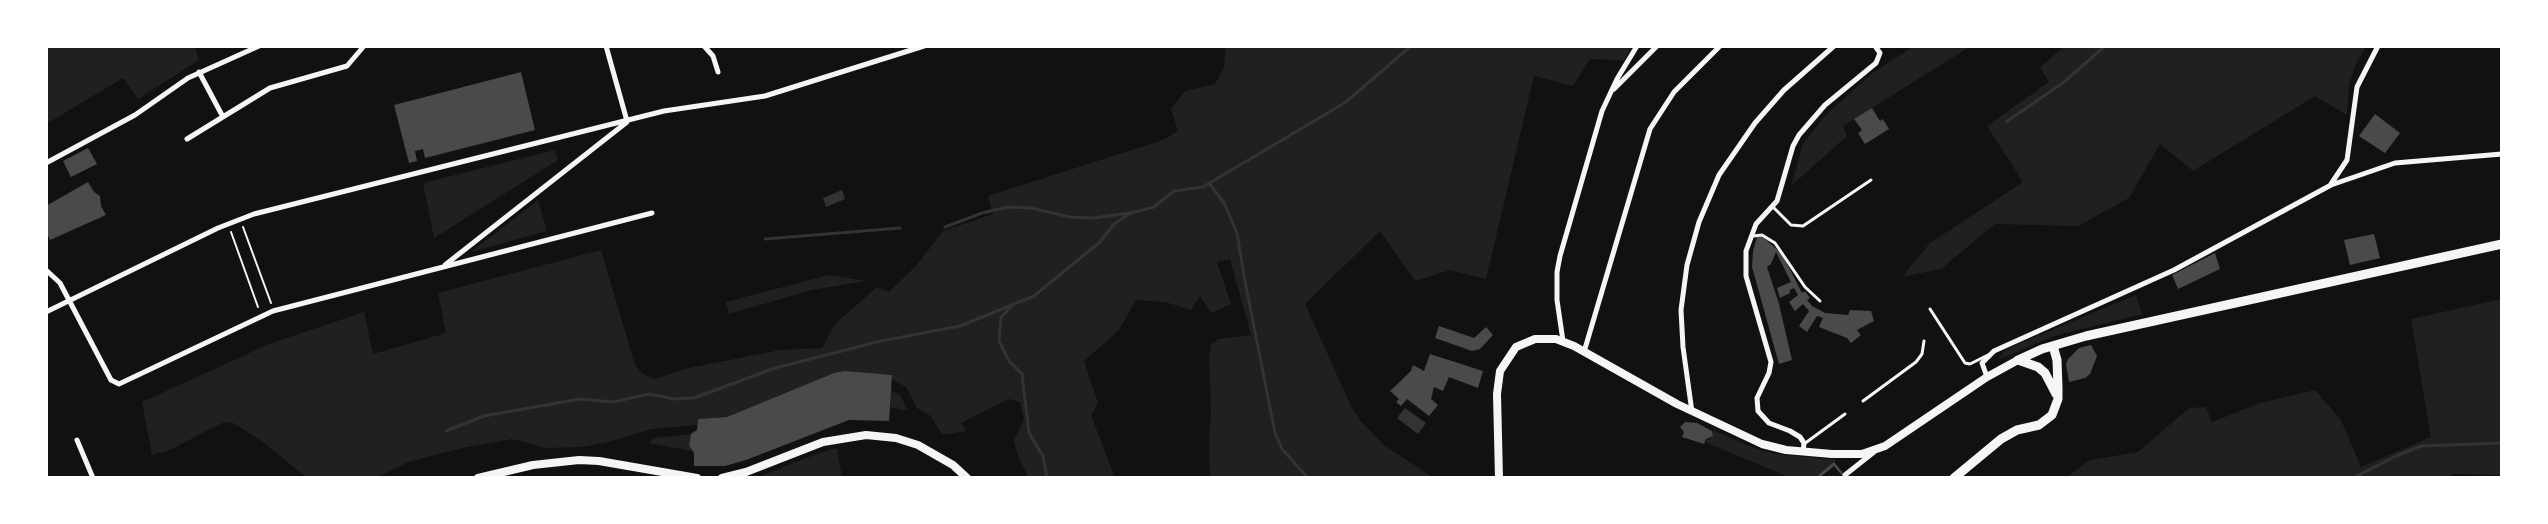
<!DOCTYPE html>
<style>
body{margin:0}
#map{position:relative;width:2548px;height:524px;overflow:hidden;background:#111;font-family:"PT Sans",sans-serif}
canvas{display:block}
.frame{position:absolute;inset:0;border:48px solid #fff;pointer-events:none}
</style>
<div id="map">
<canvas width="2548" height="524"></canvas>
<div class="frame"></div>
</div>
<script>
const ctx = document.querySelector('canvas').getContext('2d');
ctx.lineJoin = 'round';
function fill(path, color) { ctx.fillStyle = color; ctx.fill(path, 'evenodd'); }
const toPath = rows => new Path2D(rows.map(r => 'M' + r).join(''));
function stroke(path, color, width, dash) { ctx.strokeStyle = color; ctx.lineWidth = width; ctx.lineCap = dash ? 'butt' : 'round'; ctx.setLineDash(dash || []); ctx.stroke(path); }
fill(toPath([
 [46,46,195,46,199,60,138,99,123,78,46,124],
 [1226,46,1632,46,1624,60,1590,59,1573,86,1534,76,1486,279,1450,270,1415,281,1380,231,1305,304,1351,406,1361,421,1384,445,1434,478,1210,478,1209,440,1211,411,1209,356,1211,344,1218,339,1251,335,1230,259,1217,262,1231,304,1211,313,1200,296,1191,310,1165,302,1136,300,1119,330,1084,361,1098,403,1091,415,1115,478,1029,478,1018,457,1014,440,1024,419,1020,402,1009,399,961,423,966,431,942,435,931,416,917,408,906,387,891,379,891,375,845,371,834,373,727,417,698,419,697,425,652,429,608,442,582,447,546,448,512,439,462,448,408,462,376,478,307,478,263,442,233,423,225,422,214,427,170,450,152,455,142,402,230,362,266,345,364,312,373,354,446,333,438,293,601,250,635,365,643,374,655,379,689,368,780,350,822,348,834,325,877,287,889,292,916,266,943,231,993,214,988,196,1163,140,1178,131,1171,109,1185,91,1215,84,1224,67],
 [1914,46,1971,46,1843,126,1847,136,1791,186,1803,144,1824,117,1871,74],
 [2065,46,2366,46,2355,66,2349,85,2347,115,2315,96,2193,171,2160,144,2129,198,2078,226,1995,224,1941,269,1902,277,1930,243,2023,182,1987,126,2049,82,2040,67],
 [555,150,558,160,434,238,423,183],
 [538,200,547,231,471,252],
 [829,275,866,281,812,290,729,314,726,302],
 [2136,295,2142,314,2054,336,2000,359,2002,353,2011,347],
 [2502,299,2502,475,2452,474,2449,478,2066,478,2090,460,2138,452,2189,408,2206,407,2212,422,2260,403,2315,390,2341,420,2361,467,2431,437,2411,319],
 [891,390,900,395,908,411,890,407],
 [1713,430,1754,448,1775,454,1837,460,1815,478,1791,478,1705,442,1712,436],
 [691,434,689,446,691,451,649,443,654,438],
 [837,448,842,478,756,478,819,453]
]), '#202020');
fill(toPath([
 [842,190,845,199,826,207,823,198],
 [1405,408,1426,423,1418,434,1397,418]
]), '#333');
stroke(toPath([
 [2006,122,2064,82,2105,46],
 [1209,183,1224,203,1237,233,1244,276,1275,433,1282,449,1308,478],
 [945,227,982,213,1008,207,1031,208,1070,217,1094,218,1129,213],
 [765,239,900,228],
 [1011,307,1001,317,999,341,1009,361,1022,374,1029,433,1043,456,1047,478],
 [446,431,484,416,580,399,613,402,649,394,674,399,694,398,775,368,881,341,960,326,1034,296,1100,242,1114,224,1131,213,1154,207,1174,191,1203,187,1346,102,1411,46],
 [2353,478,2396,456,2421,446,2502,443]
]), '#333', 3);
fill(toPath([
 [521,72,535,130,425,158,423,149,415,151,417,161,409,163,394,105],
 [1872,108,1880,121,1883,119,1889,129,1865,144,1858,133,1862,130,1854,119],
 [2375,114,2400,133,2385,153,2359,136],
 [88,148,97,164,71,177,63,161],
 [88,182,94,192,100,196,101,206,106,215,50,240,46,232,46,206],
 [2374,234,2380,258,2350,265,2344,240],
 [1762,236,1782,254,1802,293,1805,291,1810,298,1807,300,1812,306,1825,313,1848,315,1850,310,1871,311,1874,321,1857,330,1861,335,1851,343,1847,338,1819,327,1823,318,1817,316,1807,332,1799,326,1809,311,1803,304,1795,311,1789,302,1798,295,1794,288,1790,290,1790,293,1780,298,1777,288,1791,282,1776,252,1771,264,1767,267,1779,304,1792,360,1779,364,1752,267,1753,251,1757,237],
 [2215,253,2220,269,2178,289,2172,275],
 [1439,326,1474,338,1486,327,1493,335,1480,349,1472,351,1435,338],
 [2091,345,2097,356,2090,374,2085,378,2069,382,2066,364,2068,359,2079,348],
 [1430,354,1483,371,1478,388,1449,377,1443,391,1434,387,1431,399,1438,405,1429,416,1407,399,1401,406,1396,402,1399,399,1390,391,1411,371,1413,365,1424,371],
 [845,371,892,375,889,421,849,420,746,460,725,466,694,466,694,453,689,446,691,434,697,430,698,419,727,417,834,373],
 [1685,422,1697,423,1712,431,1713,436,1706,439,1704,444,1682,437,1684,432,1680,427],
 [1834,462,1847,478,1844,478,1834,466,1819,478,1815,478]
]), '#4a4a4a');
stroke(toPath([
 [243,227,271,303],
 [231,232,258,307]
]), '#f5f5f5', 2);
stroke(toPath([
 [1773,207,1791,225,1803,226,1871,180],
 [1753,236,1762,235,1775,243,1805,287,1820,301],
 [1930,309,1965,363,1970,364,1988,355],
 [1863,401,1916,362,1922,354,1924,341],
 [1804,444,1845,414]
]), '#f5f5f5', 3);
stroke(toPath([
 [606,46,627,121],
 [704,46,713,56,718,72],
 [199,72,223,117],
 [1614,89,1657,46],
 [187,139,270,88,347,66,364,46],
 [46,163,135,115,188,78,259,46],
 [2331,184,2347,160,2357,87,2378,46],
 [445,265,627,122],
 [46,270,60,283,111,380,119,384,273,311,652,213],
 [46,312,218,228,254,214,664,111,765,96,924,46],
 [1563,341,1557,300,1557,272,1560,256,1602,111,1617,79,1637,46],
 [1584,352,1650,129,1674,92,1720,46],
 [1987,377,1982,363,1994,351,2174,270,2331,185,2395,163,2502,154],
 [1692,412,1683,347,1681,310,1687,265,1699,222,1719,175,1755,123,1784,90,1834,46],
 [77,440,93,478],
 [1803,452,1804,443,1800,437,1790,431,1769,423,1758,411,1757,398,1769,373,1771,362,1746,276,1746,251,1756,224,1777,201,1793,146,1799,135,1825,105,1876,63,1880,53,1875,46],
 [1845,475,1874,452]
]), '#f5f5f5', 5);
stroke(toPath([
 [478,478,533,465,579,460,599,461,697,478],
 [722,478,746,472,823,442,866,435,896,438,918,445,953,465,967,478],
 [1499,478,1497,394,1500,371,1516,347,1535,339,1556,339,1574,346,1677,404,1762,444,1786,450,1832,454,1862,454,1885,446,1987,377,2018,360]
]), '#f5f5f5', 8);
stroke(toPath([
 [2018,360,2042,349,2086,336,2502,244],
 [2018,360,2038,367,2045,373,2056,394],
 [1954,478,2001,439,2017,430,2039,425,2052,415,2058,399,2058,388,2057,360,2053,346]
]), '#f5f5f5', 9);
</script>
